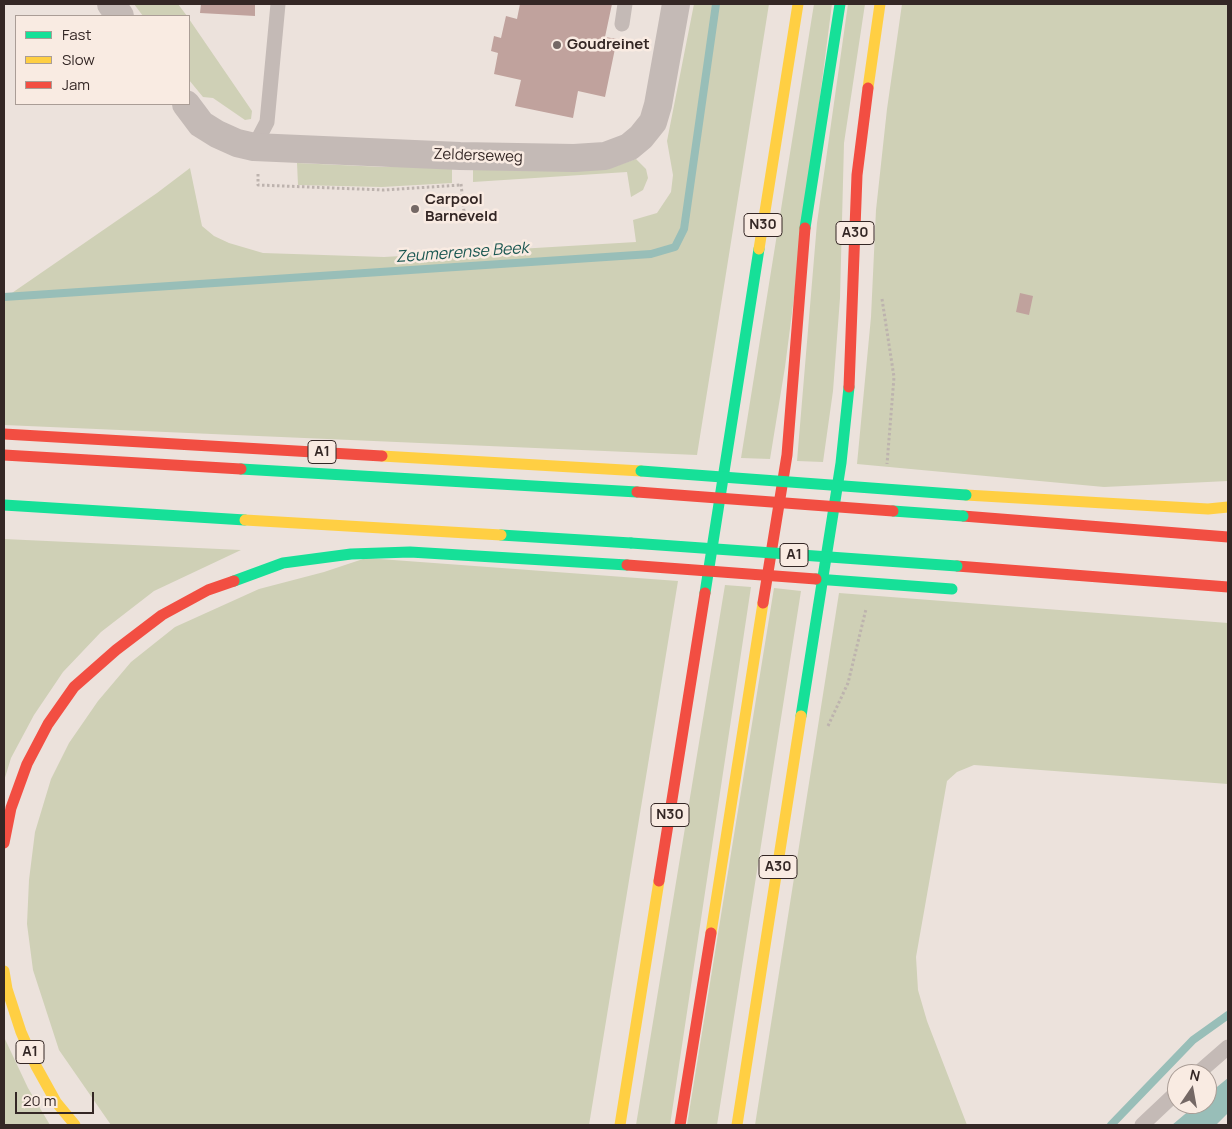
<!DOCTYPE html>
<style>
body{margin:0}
#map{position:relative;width:1232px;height:1129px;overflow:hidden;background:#ece2dc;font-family:Manrope,sans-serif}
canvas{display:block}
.frame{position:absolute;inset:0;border:5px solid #342725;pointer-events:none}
.legend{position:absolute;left:15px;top:15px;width:175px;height:90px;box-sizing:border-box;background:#f9ebe2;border:1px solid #aa9d96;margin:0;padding:6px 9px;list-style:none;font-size:15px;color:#342725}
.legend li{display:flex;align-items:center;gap:10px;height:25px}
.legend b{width:25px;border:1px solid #aa9d96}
.north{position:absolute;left:1167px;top:1064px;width:50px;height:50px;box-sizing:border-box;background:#f9ebe2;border:1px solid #aa9d96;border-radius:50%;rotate:12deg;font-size:14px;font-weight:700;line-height:20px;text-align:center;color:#342725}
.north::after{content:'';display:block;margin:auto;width:18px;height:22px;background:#746865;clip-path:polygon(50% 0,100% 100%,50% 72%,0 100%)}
.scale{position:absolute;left:15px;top:1092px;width:79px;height:22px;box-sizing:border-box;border:2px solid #342725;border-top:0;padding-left:6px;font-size:15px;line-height:18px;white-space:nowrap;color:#342725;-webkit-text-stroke:4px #f9ebe2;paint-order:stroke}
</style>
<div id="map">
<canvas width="1232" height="1129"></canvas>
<div class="frame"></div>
<ul class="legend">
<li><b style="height:6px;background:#16e098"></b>Fast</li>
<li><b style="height:6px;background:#ffcf43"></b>Slow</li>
<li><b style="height:6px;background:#f24e42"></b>Jam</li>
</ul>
<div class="north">N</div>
<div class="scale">20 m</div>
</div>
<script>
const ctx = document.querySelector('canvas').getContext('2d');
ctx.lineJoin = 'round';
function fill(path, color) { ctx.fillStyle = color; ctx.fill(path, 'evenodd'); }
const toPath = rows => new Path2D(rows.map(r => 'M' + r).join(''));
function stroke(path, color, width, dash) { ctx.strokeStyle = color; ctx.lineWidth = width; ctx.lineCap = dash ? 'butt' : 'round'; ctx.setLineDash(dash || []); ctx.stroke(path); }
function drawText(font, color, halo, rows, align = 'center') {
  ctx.font = font + ' Manrope,sans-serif'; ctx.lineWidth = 5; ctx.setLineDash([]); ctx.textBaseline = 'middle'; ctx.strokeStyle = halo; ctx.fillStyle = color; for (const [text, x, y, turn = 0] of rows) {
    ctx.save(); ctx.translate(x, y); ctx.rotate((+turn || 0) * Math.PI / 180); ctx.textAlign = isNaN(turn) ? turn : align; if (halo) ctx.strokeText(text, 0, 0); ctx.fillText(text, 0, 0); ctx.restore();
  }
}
fill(toPath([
 [134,4,178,4,187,16,143,16],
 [694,4,769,4,697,455,4,425,4,295,9,295,157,193,190,168,202,226,214,236,229,243,263,253,384,257,636,242,633,220,657,213,671,192,673,175,667,141],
 [814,4,832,4,785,367,770,459,741,458],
 [848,4,865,4,844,143,840,298,833,391,823,462,797,461,817,223],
 [902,4,1228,4,1228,481,1104,487,857,464,871,317,876,210,887,109],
 [189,19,252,111,251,119,245,120,213,98,203,97,189,80],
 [636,159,646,169,648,178,643,190,631,197,627,172,473,182,473,168,616,166],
 [297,163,383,167,452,166,452,183,382,187,298,185],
 [4,539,241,550,154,591,101,632,63,672,34,715,11,758,4,781],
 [366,558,678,581,589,1125,111,1125,59,1050,33,970,27,924,29,880,35,832,51,779,69,743,98,701,131,662,175,627,259,589,324,572],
 [725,585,751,587,670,1125,636,1125],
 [774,588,801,591,717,1125,687,1125],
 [839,593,1228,623,1228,784,974,765,957,772,947,781,916,957,918,990,927,1021,967,1125,755,1125],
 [4,1037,28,1088,50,1125,4,1125]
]), '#cfd0b6');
fill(toPath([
 [1228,1078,1228,1113,1216,1125,1172,1125,1197,1104,1207,1104,1207,1095]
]), '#98beb8');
stroke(toPath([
 [4,297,651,254,675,247,684,229,716,4],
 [1111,1125,1193,1040,1228,1015]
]), '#98beb8', 8);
fill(toPath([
 [201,4,255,4,255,16,200,13],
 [520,4,612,4,605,37,617,39,605,97,578,91,573,118,515,106,521,80,494,74,498,53,491,51,494,36,501,38,506,16,517,19],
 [1020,293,1033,296,1029,315,1016,312]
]), '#c0a29d');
stroke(toPath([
 [258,174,258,185,384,190,461,185],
 [461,184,465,221],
 [882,299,894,377,887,464],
 [828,726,848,683,866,609]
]), '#bdb3ae', 3, [2.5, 2.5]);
stroke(toPath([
 [622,24,625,4],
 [254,147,267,122,278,4],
 [1197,1074,1228,1047],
 [1142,1125,1177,1092]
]), '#c4bab6', 15);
stroke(toPath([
 [111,4,120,16],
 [186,104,201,124,217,134,237,143,254,147,460,156,574,158,605,156,629,147,641,137,653,122,658,105,676,4]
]), '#c4bab6', 28);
stroke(toPath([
 [805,228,840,4],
 [241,469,637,492],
 [4,505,245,520],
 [501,535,631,543],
 [234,581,283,563,351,554,410,552,627,565],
 [705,593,759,249],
 [801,716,841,463,849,387]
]), '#16e098', 11);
stroke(toPath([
 [868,88,880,4],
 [759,249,798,4],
 [382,456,641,471],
 [966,495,1208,509,1228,507],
 [245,520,501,535],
 [711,933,763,603],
 [4,971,7,989,21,1032,36,1066,56,1102,75,1125],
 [620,1125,659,881],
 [737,1125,801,716]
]), '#ffcf43', 11);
stroke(toPath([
 [849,387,857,175,868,88],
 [4,434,382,456],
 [4,455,241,469],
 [963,516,1228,537],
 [957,566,1228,587],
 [763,603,787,455,805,228],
 [4,843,11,808,27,764,48,724,74,687,116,650,162,615,208,590,234,581],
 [659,881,705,593],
 [680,1125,711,933]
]), '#f24e42', 11);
stroke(toPath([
 [641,471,966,495],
 [893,511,963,516],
 [631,543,957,566],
 [816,579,952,589]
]), '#16e098', 11);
stroke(toPath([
 [637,492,893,511],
 [627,565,816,579]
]), '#f24e42', 11);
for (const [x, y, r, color] of [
 [557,45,5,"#746865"],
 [415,209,5,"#746865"]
]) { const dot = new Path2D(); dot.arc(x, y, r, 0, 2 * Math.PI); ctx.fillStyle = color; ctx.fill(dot); stroke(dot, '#f9ebe2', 2); }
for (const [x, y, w] of [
 [763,225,38],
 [855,233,38],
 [322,452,28],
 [794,555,28],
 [670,815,38],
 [778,867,38],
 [30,1052,28]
]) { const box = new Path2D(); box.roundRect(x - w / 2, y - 11.5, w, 23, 4); ctx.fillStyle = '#f9ebe2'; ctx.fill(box); stroke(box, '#342725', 1); }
drawText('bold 14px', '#342725', null, [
 ["N30",763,225],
 ["A30",855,233],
 ["A1",322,452],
 ["A1",794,555],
 ["N30",670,815],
 ["A30",778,867],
 ["A1",30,1052]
]);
drawText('bold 15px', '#342725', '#f9ebe2', [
 ["Goudreinet",567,45],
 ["Carpool",425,200],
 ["Barneveld",425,217]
], 'left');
drawText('15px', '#342725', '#f9ebe2', [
 ["Zelderseweg",478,156,2]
]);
drawText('italic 16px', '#195651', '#f9ebe2', [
 ["Zeumerense Beek",462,253,-4]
]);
</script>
